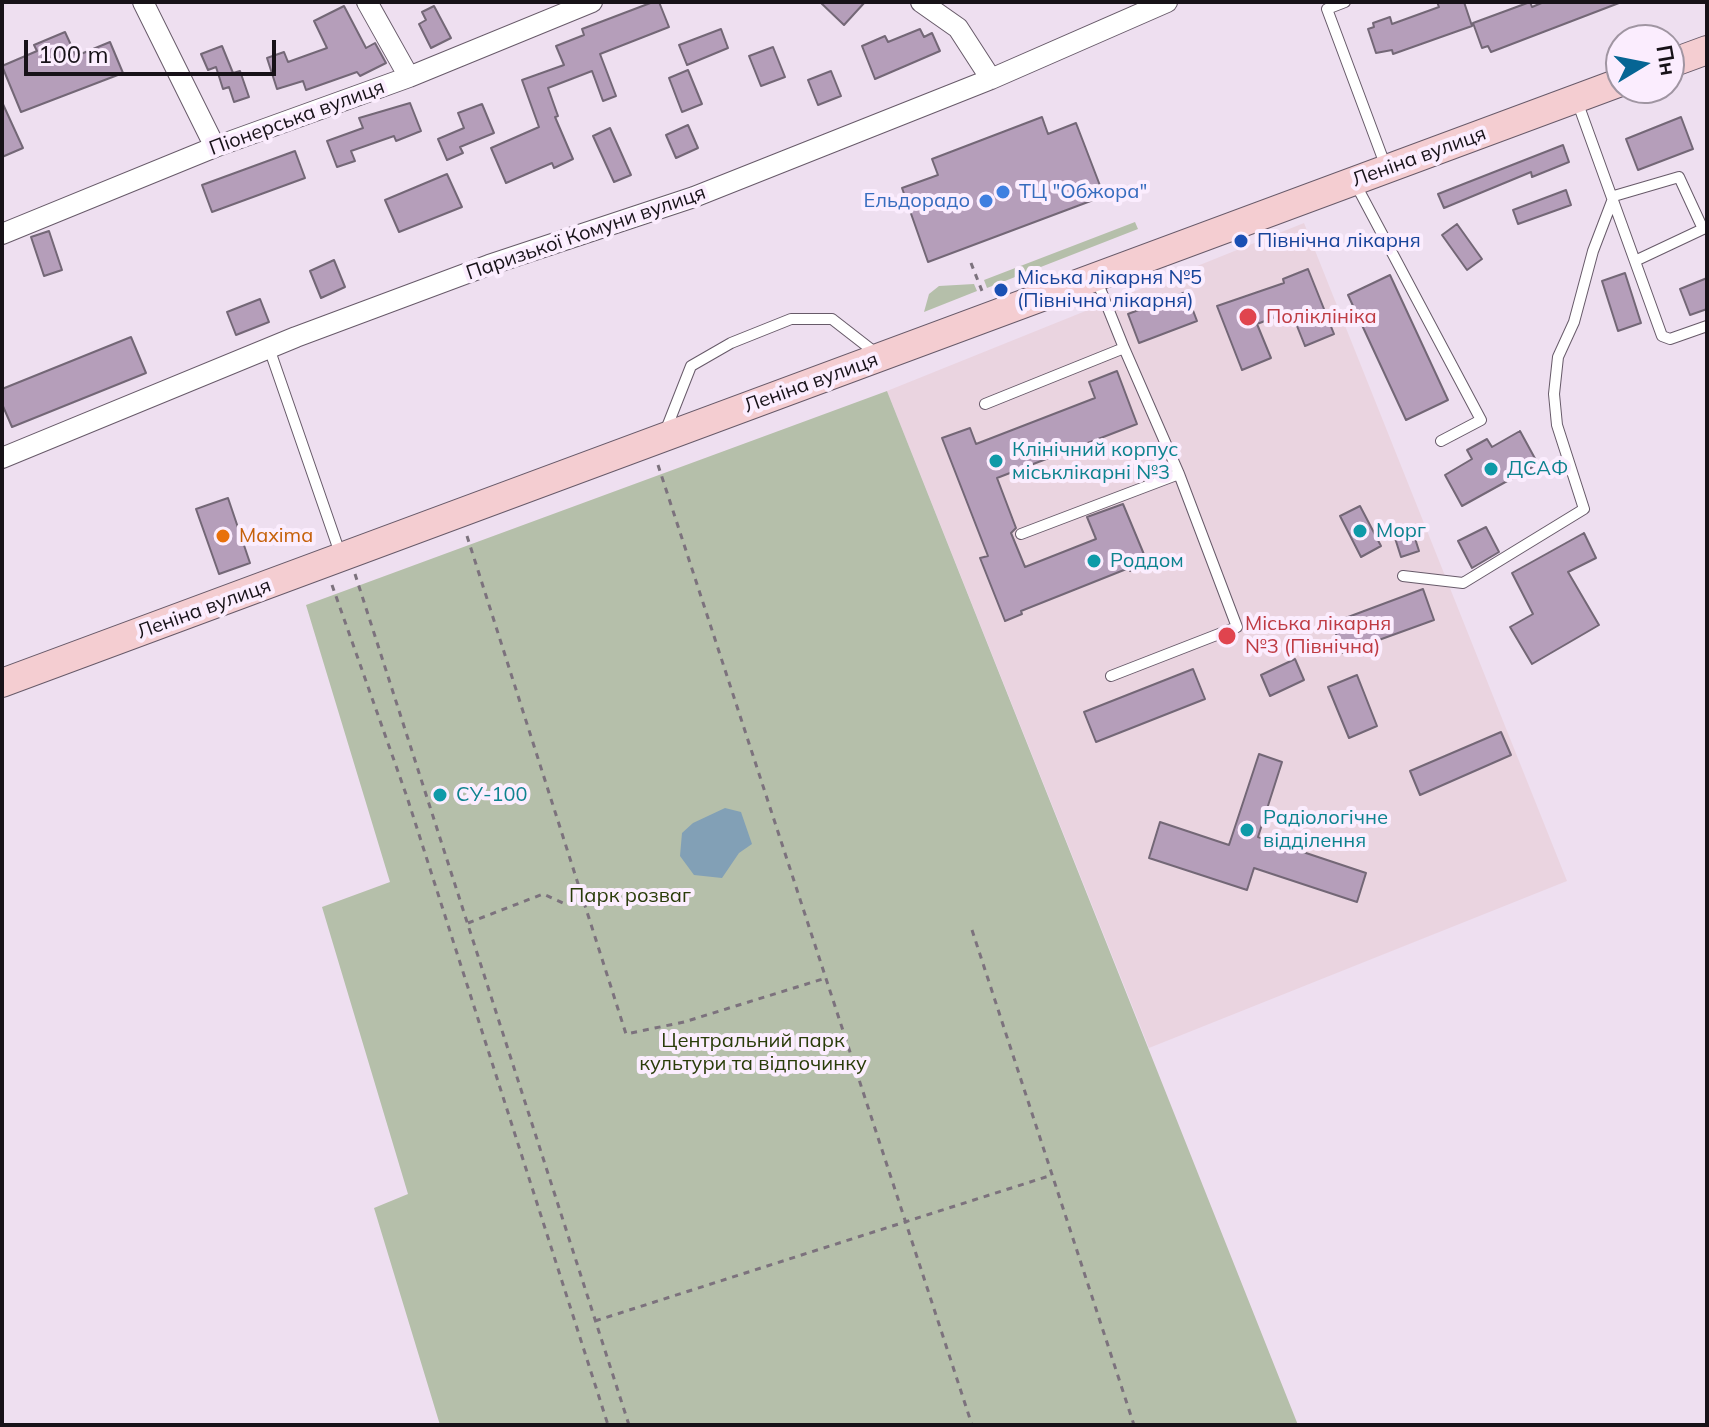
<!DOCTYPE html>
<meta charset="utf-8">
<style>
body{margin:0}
#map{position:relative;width:1709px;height:1427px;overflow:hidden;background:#eedff0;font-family:Mulish,sans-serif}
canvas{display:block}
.frame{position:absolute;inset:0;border:4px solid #171218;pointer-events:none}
.north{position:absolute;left:1605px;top:24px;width:80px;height:80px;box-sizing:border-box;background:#fbedfe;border:2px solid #a095a2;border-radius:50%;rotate:80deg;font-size:22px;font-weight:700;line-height:32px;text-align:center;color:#171218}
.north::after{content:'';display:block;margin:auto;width:28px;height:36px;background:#066594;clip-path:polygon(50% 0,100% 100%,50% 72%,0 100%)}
.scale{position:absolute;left:24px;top:40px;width:252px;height:36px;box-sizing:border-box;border:4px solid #171218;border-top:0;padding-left:10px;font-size:24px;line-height:28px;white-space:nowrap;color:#171218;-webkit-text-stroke:6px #fbedfe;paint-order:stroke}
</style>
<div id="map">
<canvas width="1709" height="1427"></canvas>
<div class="frame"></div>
<div class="north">Пн</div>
<div class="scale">100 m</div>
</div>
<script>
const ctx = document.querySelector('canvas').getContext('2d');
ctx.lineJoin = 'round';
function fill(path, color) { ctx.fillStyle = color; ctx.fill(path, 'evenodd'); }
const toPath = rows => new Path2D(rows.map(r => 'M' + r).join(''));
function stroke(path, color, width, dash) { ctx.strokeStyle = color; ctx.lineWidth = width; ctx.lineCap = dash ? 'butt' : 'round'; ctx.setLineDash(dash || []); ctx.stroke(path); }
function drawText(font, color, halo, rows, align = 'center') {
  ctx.font = font + ' Mulish,sans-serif'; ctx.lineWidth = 8; ctx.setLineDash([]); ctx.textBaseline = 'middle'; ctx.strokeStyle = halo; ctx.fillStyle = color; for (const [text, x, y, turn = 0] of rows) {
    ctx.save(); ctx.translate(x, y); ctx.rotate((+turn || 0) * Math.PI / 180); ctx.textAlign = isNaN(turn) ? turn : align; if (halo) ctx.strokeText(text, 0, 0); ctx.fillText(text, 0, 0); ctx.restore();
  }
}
fill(toPath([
 [1304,223,1567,881,1149,1048,887,391]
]), '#ead4e0');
fill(toPath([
 [1135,222,1138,229,987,288,984,280],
 [974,284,977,291,924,312,929,294,939,286],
 [887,391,1298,1425,440,1425,374,1208,408,1194,322,907,390,882,306,605]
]), '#b5bfaa');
fill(toPath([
 [725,808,741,812,752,844,739,853,722,878,694,875,680,856,682,833,693,823]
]), '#82a0b6');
const building = toPath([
 [653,2,659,2,669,27,600,54,616,96,603,101,592,71,548,88,558,116,555,117,573,159,554,168,552,163,506,183,491,148,539,127,522,80,564,65,556,46,584,35,582,29,653,2],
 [820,2,865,2,844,25,820,2],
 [1437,2,1464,2,1472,26,1393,54,1392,50,1376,53,1368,29,1374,27,1373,23,1390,17,1392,24,1439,7,1437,2],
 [1530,2,1532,7,1544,2,1619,3,1491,52,1488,46,1482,48,1473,23,1530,2],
 [344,6,366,48,375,43,386,63,360,76,357,72,306,90,303,81,277,89,267,58,284,52,288,62,327,48,314,21,344,6],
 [434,6,451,38,431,48,419,24,426,20,422,12,434,6],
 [721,29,728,48,687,65,679,45,721,29],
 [920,29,924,37,932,33,940,51,875,79,862,46,885,36,888,42,920,29],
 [65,32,76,56,110,42,123,73,21,112,2,66,37,51,34,45,65,32],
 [222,46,233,73,240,71,249,97,234,102,229,87,223,89,216,67,208,70,201,54,222,46],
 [773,47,785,77,761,86,749,56,773,47],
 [688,70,702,104,682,112,669,78,688,70],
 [831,71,841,96,818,105,808,80,831,71],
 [2,102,23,148,2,157,2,102],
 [410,103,421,131,396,141,394,136,351,151,355,161,337,167,327,141,363,128,359,118,410,103],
 [482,104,494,133,460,147,463,153,447,160,438,139,464,128,458,113,482,104],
 [1042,117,1048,134,1076,123,1104,196,928,262,902,188,938,175,932,159,1042,117],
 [1681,117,1693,149,1638,170,1626,139,1681,117],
 [688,125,698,148,676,158,666,135,688,125],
 [610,128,631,175,614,182,593,136,610,128],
 [1563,145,1569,162,1532,177,1531,172,1444,208,1438,194,1563,145],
 [295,151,305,178,212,212,202,185,295,151],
 [447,174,462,207,399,232,385,200,447,174],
 [1566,190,1571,205,1518,224,1513,210,1566,190],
 [1457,224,1482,259,1467,270,1442,235,1457,224],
 [49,231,62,270,44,276,31,237,49,231],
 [334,260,345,287,321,298,310,271,334,260],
 [1308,269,1334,334,1305,346,1291,311,1257,324,1271,358,1242,370,1217,306,1284,283,1283,279,1308,269],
 [1625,273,1641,323,1618,331,1602,281,1625,273],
 [1390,275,1448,400,1406,420,1348,295,1390,275],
 [1707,278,1707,309,1690,315,1680,289,1707,278],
 [1186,292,1197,321,1139,343,1128,314,1186,292],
 [260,299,269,322,236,335,227,312,260,299],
 [131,337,146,373,12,427,2,404,2,389,131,337],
 [1117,371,1137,424,997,478,1016,528,1011,533,1025,567,1096,539,1087,517,1123,504,1148,564,1130,571,1129,568,1021,611,1022,614,1005,621,980,558,988,556,942,438,970,428,976,444,1095,398,1089,382,1117,371],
 [1520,431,1538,464,1462,506,1445,475,1472,459,1467,450,1487,439,1492,447,1520,431],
 [228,498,250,563,219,574,196,509,228,498],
 [1360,506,1381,546,1361,557,1340,516,1360,506],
 [1486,527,1499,552,1472,568,1458,541,1486,527],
 [1413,532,1419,551,1401,557,1395,538,1413,532],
 [1584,533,1596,558,1568,572,1599,625,1532,664,1510,627,1533,614,1512,573,1584,533],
 [1423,589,1434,620,1343,653,1332,623,1423,589],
 [1295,659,1304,680,1270,696,1261,675,1295,659],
 [1193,669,1205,699,1096,742,1084,712,1193,669],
 [1357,675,1377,726,1349,738,1328,687,1357,675],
 [1501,732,1511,755,1420,795,1410,771,1501,732],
 [1259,754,1282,762,1258,837,1366,873,1357,902,1254,868,1247,890,1149,858,1160,822,1229,845,1259,754]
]);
fill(building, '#b59eba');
stroke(building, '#736776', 2);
const service = toPath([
 [1345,2,1327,9,1386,167],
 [1577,101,1662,336,1670,339,1707,326],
 [1355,183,1481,420,1441,441],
 [269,348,341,556],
 [985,404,1124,348,1097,281],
 [665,432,691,366,731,343,791,319,832,319,877,354],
 [1021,534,1179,474,1124,348],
 [1403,576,1463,583,1584,509,1557,425,1554,394,1558,357,1574,322,1593,251,1614,196,1679,177,1703,229,1635,261],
 [1111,676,1237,627,1179,474]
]);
const minor = toPath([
 [143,2,215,147],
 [367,2,409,77],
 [921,2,958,28,991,79],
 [2,234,215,147,409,77,592,2],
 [2,458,296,337,489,265,694,197,991,79,1167,2]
]);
const secondary = toPath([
 [1669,64,1707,50],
 [2,683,1621,82]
]);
stroke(service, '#675a69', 12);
stroke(minor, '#675a69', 22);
stroke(secondary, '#675a69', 30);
stroke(toPath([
 [971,263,982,291],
 [658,465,972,1425],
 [467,536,626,1034,684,1022,826,978],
 [355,574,629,1425],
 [332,585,407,797,608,1425],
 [468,923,543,894,565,904,583,897],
 [972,930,1134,1425],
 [595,1321,1052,1175]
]), '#7c727d', 3, [6, 6]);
stroke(service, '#fff', 10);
stroke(minor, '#fff', 20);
stroke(secondary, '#f4cdd1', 28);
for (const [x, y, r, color] of [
 [1003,192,8,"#3f7fe0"],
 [986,201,8,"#3f7fe0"],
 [1241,241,8,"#1a4fb4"],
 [1001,290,8,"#1a4fb4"],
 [1248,317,10,"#e0444e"],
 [996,461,8,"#0f9aa8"],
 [1491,469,8,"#0f9aa8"],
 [1360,531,8,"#0f9aa8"],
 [223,536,8,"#e8710a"],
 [1094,561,8,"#0f9aa8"],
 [1227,636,10,"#e0444e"],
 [440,795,8,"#0f9aa8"],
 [1247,830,8,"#0f9aa8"]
]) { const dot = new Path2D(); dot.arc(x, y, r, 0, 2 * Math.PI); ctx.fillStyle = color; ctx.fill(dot); stroke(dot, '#fbedfe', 3); }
drawText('20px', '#171218', '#fbedfe', [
 ["Піонерська вулиця",297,118,-20],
 ["Леніна вулиця",1419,157,-20],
 ["Паризької Комуни вулиця",586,233,-19],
 ["Леніна вулиця",811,383,-20],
 ["Леніна вулиця",204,609,-20]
]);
drawText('20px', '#366cbe', '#fbedfe', [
 ["ТЦ \"Обжора\"",1019,192],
 ["Ельдорадо",970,201,"right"]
], 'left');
drawText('20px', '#164399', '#fbedfe', [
 ["Північна лікарня",1257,241],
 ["Міська лікарня №5",1017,278],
 ["(Північна лікарня)",1017,301]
], 'left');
drawText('20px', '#be3a42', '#fbedfe', [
 ["Поліклініка",1266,317],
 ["Міська лікарня",1245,624],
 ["№3 (Північна)",1245,647]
], 'left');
drawText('20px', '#0d838f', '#fbedfe', [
 ["Клінічний корпус",1012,450],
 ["міськлікарні №3",1012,473],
 ["ДСАФ",1507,469],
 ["Морг",1376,531],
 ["Роддом",1110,561],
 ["СУ-100",456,795],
 ["Радіологічне",1263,818],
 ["відділення",1263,841]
], 'left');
drawText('20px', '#c56008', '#fbedfe', [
 ["Maxima",239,536]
], 'left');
drawText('20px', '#293c09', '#fbedfe', [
 ["Парк розваг",630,896],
 ["Центральний парк",753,1041],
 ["культури та відпочинку",753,1064]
]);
</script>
